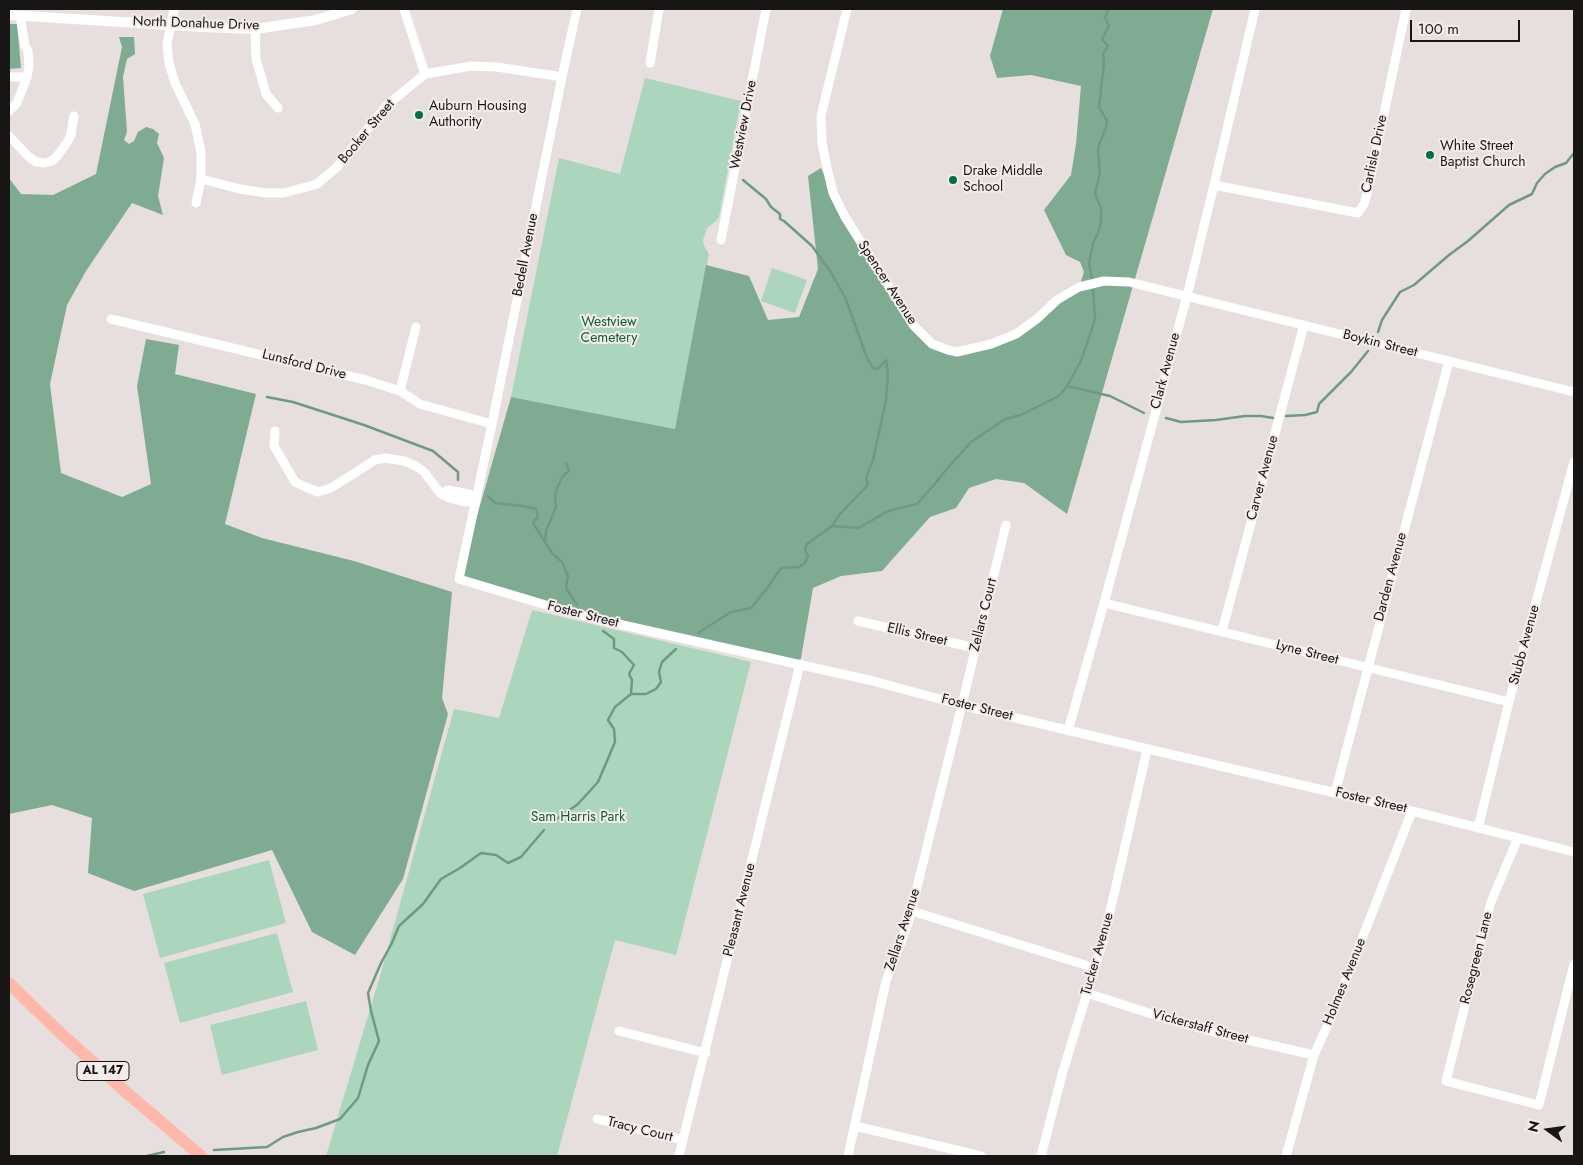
<!DOCTYPE html>
<style>
body{margin:0}
#map{position:relative;width:1583px;height:1165px;overflow:hidden;background:#e7dfdd;font-family:Jost,sans-serif}
canvas{display:block}
.frame{position:absolute;inset:0;border:10px solid #181515;pointer-events:none}
.north{position:absolute;left:1523px;top:1105px;width:50px;height:50px;-webkit-text-stroke:4px #f4ecea;paint-order:stroke;rotate:284deg;font-size:14px;font-weight:700;line-height:20px;text-align:center;color:#181515}
.north::after{content:'';display:block;margin:auto;width:18px;height:22px;background:#181515;clip-path:polygon(50% 0,100% 100%,50% 72%,0 100%)}
.scale{position:absolute;left:1410px;top:20px;width:110px;height:22px;box-sizing:border-box;border:2px solid #181515;border-top:0;padding-left:6px;font-size:15px;line-height:18px;white-space:nowrap;color:#181515;-webkit-text-stroke:4px #f4ecea;paint-order:stroke}
</style>
<div id="map">
<canvas width="1583" height="1165"></canvas>
<div class="frame"></div>
<div class="north">N</div>
<div class="scale">100 m</div>
</div>
<script>
const ctx = document.querySelector('canvas').getContext('2d');
ctx.lineJoin = 'round';
function fill(path, color) { ctx.fillStyle = color; ctx.fill(path, 'evenodd'); }
const toPath = rows => new Path2D(rows.map(r => 'M' + r).join(''));
function stroke(path, color, width, dash) { ctx.strokeStyle = color; ctx.lineWidth = width; ctx.lineCap = dash ? 'butt' : 'round'; ctx.setLineDash(dash || []); ctx.stroke(path); }
function drawText(font, color, halo, rows, align = 'center') {
  ctx.font = font + ' Jost,sans-serif'; ctx.lineWidth = 4; ctx.setLineDash([]); ctx.textBaseline = 'middle'; ctx.strokeStyle = halo; ctx.fillStyle = color; for (const [text, x, y, turn = 0] of rows) {
    ctx.save(); ctx.translate(x, y); ctx.rotate((+turn || 0) * Math.PI / 180); ctx.textAlign = isNaN(turn) ? turn : align; if (halo) ctx.strokeText(text, 0, 0); ctx.fillText(text, 0, 0); ctx.restore();
  }
}
fill(toPath([
 [645,78,741,101,719,217,716,221,707,228,703,240,704,246,709,254,675,429,511,397,559,158,620,174],
 [772,268,807,280,795,313,761,301],
 [532,610,751,662,676,955,615,940,557,1156,326,1156,380,976,454,709,499,718],
 [269,860,286,923,160,958,143,894],
 [277,933,293,992,180,1023,164,963],
 [306,1001,318,1050,222,1075,210,1025]
]), '#abd5bc');
fill(toPath([
 [1003,9,1213,9,1067,514,1024,483,996,479,969,488,956,508,930,517,882,571,841,576,813,588,800,664,719,647,459,579,511,397,675,429,706,265,749,276,768,320,799,317,818,269,808,176,821,168,833,193,914,326,948,350,1016,334,1079,287,1084,272,1080,262,1066,255,1044,210,1071,175,1076,144,1081,86,1031,75,997,78,990,56],
 [9,24,17,24,21,68,9,69],
 [119,37,134,37,135,54,127,59,123,77,127,132,124,140,129,144,134,141,138,132,146,127,153,129,159,134,157,143,164,158,158,196,163,215,132,203,86,271,67,305,50,384,61,473,122,497,151,484,137,386,146,339,179,345,175,374,256,394,225,524,262,538,354,561,452,592,442,698,448,714,403,879,355,955,312,932,272,850,134,891,88,873,92,818,52,805,9,814,9,178,21,194,53,195,96,174,122,47]
]), '#7fab92');
stroke(toPath([
 [1092,278,1089,264,1093,243,1098,233,1101,222,1101,208,1095,194,1100,172,1098,152,1099,145,1106,128,1107,121,1099,107,1104,63,1103,54,1108,46,1102,39,1109,26,1105,18,1108,9],
 [1378,332,1382,320,1400,292,1414,285,1449,255,1468,241,1509,205,1532,194,1537,183,1545,174,1555,167,1566,163,1574,153],
 [1067,386,1080,363,1092,329,1095,319,1093,290],
 [267,397,293,402,364,425,433,451,458,472,458,480],
 [1286,416,1305,415,1317,412,1319,404,1351,372,1368,351],
 [1166,418,1181,422,1216,420,1245,416,1261,416,1273,418],
 [488,496,495,503,523,506,536,509,538,516,533,523,552,553,562,562,568,576,566,588,577,605],
 [832,526,859,528,886,512,896,509,917,504,934,485,945,471,971,442,1005,419,1021,415,1059,396,1067,386,1110,396,1144,413],
 [545,541,546,531,556,507,555,496,558,486,563,476,569,471,566,463],
 [603,631,614,639,614,648,622,652,634,665,629,674,632,680,631,694],
 [698,633,731,612,751,608,768,587,781,568,799,567,805,563,808,556,805,550,807,544,832,526,840,514,868,485,866,478,873,460,886,400,888,374,886,360,879,368,877,369,873,368,867,358,845,297,830,271,812,246,784,221,780,219,780,214,771,207,766,199,743,180],
 [554,821,578,804,598,782,615,742,614,729,608,720,615,707,631,694,646,694,656,689,661,682,659,672,662,662,676,649],
 [214,1150,267,1147,283,1137,298,1132,316,1128,340,1119,358,1098,368,1065,379,1041,371,1011,368,993,381,963,392,943,399,926,423,904,441,879,460,868,481,853,496,855,508,863,521,857,544,830],
 [9,1156,10,1156],
 [147,1156,164,1152]
]), '#6f9a81', 2.5);
stroke(toPath([
 [174,9,167,44,169,63,175,83,195,124,201,152,201,179,196,203],
 [404,9,425,74],
 [577,9,562,77,492,424,459,579,546,605,596,619,873,681,969,707,1412,811,1574,852],
 [847,9,821,116,822,143,827,168,833,193,845,217,914,326,932,344,948,350,957,352,991,344,1016,334,1038,318,1057,300,1079,287,1104,281,1129,282,1574,392],
 [255,29,256,59,261,76,266,94,278,108],
 [650,63,659,9],
 [9,77,27,77],
 [9,111,17,103,27,77,29,66,28,51,25,46,21,22,22,15],
 [9,136,29,157,36,162,44,163,52,161,58,155,68,141,71,134,74,116],
 [201,179,240,189,266,193,284,193,317,184,337,167,387,105,425,74,471,66,497,67,562,77],
 [1214,185,1358,213,1364,204,1367,194,1406,9],
 [721,240,766,9],
 [111,319,366,380,400,391,420,404,492,424],
 [400,391,416,327],
 [275,431,274,446,295,482,306,487,318,492,331,488,375,460,385,458,404,461,416,466,424,472,441,494,449,498,465,502,476,501],
 [441,494,448,490,469,494,476,501],
 [1104,603,1509,702],
 [858,621,975,648],
 [1222,631,1304,325],
 [1068,731,1104,603,1187,296,1214,185,1255,9],
 [1335,793,1449,361],
 [1478,828,1509,702,1574,462],
 [1518,838,1491,902,1446,1081,1539,1105,1574,964],
 [912,911,1095,968],
 [1087,993,1167,1019,1217,1033,1314,1055],
 [619,1031,706,1053],
 [597,1119,683,1140],
 [855,1126,981,1156],
 [679,1156,800,664],
 [848,1156,886,981,908,924,1006,525],
 [1041,1156,1063,1071,1104,938,1147,750],
 [1286,1156,1314,1055,1333,1013,1412,811]
]), '#fff', 9);
stroke(toPath([
 [9,15,202,27,255,29,316,20,352,9]
]), '#fff', 10);
stroke(toPath([
 [9,983,56,1029,127,1093,201,1156]
]), '#feb7a9', 12);
for (const [x, y, r, color] of [
 [419,115,5,"#036f46"],
 [1430,155,5,"#036f46"],
 [953,180,5,"#036f46"]
]) { const dot = new Path2D(); dot.arc(x, y, r, 0, 2 * Math.PI); ctx.fillStyle = color; ctx.fill(dot); stroke(dot, '#f4ecea', 2); }
for (const [x, y, w] of [
 [103,1071,52]
]) { const box = new Path2D(); box.roundRect(x - w / 2, y - 9.5, w, 19, 4); ctx.fillStyle = '#f4ecea'; ctx.fill(box); stroke(box, '#181515', 1); }
drawText('bold 12px', '#181515', null, [
 ["AL 147",103,1071]
]);
drawText('14px', '#181515', '#f4ecea', [
 ["North Donahue Drive",196,24,2],
 ["Westview Drive",744,125,-79],
 ["Booker Street",367,132,-50],
 ["Carlisle Drive",1375,154,-78],
 ["Bedell Avenue",526,255,-79],
 ["Spencer Avenue",887,283,57],
 ["Boykin Street",1380,344,14],
 ["Lunsford Drive",304,365,14],
 ["Clark Avenue",1166,371,-75],
 ["Carver Avenue",1263,478,-75],
 ["Darden Avenue",1391,577,-75],
 ["Foster Street",583,615,14],
 ["Zellars Court",984,615,-76],
 ["Ellis Street",917,635,13],
 ["Stubb Avenue",1525,645,-75],
 ["Lyne Street",1307,653,14],
 ["Foster Street",977,708,14],
 ["Foster Street",1371,801,13],
 ["Pleasant Avenue",740,910,-76],
 ["Zellars Avenue",903,930,-72],
 ["Tucker Avenue",1098,954,-74],
 ["Rosegreen Lane",1477,958,-76],
 ["Holmes Avenue",1345,982,-68],
 ["Vickerstaff Street",1200,1027,15],
 ["Tracy Court",640,1130,14]
]);
drawText('14px', '#181515', '#f4ecea', [
 ["Auburn Housing",429,107],
 ["Authority",429,123],
 ["White Street",1440,147],
 ["Baptist Church",1440,163],
 ["Drake Middle",963,172],
 ["School",963,188]
], 'left');
drawText('14px', '#0e5c3b', '#f4ecea', [
 ["Westview",609,323],
 ["Cemetery",609,339],
 ["Sam Harris Park",578,818]
]);
</script>
